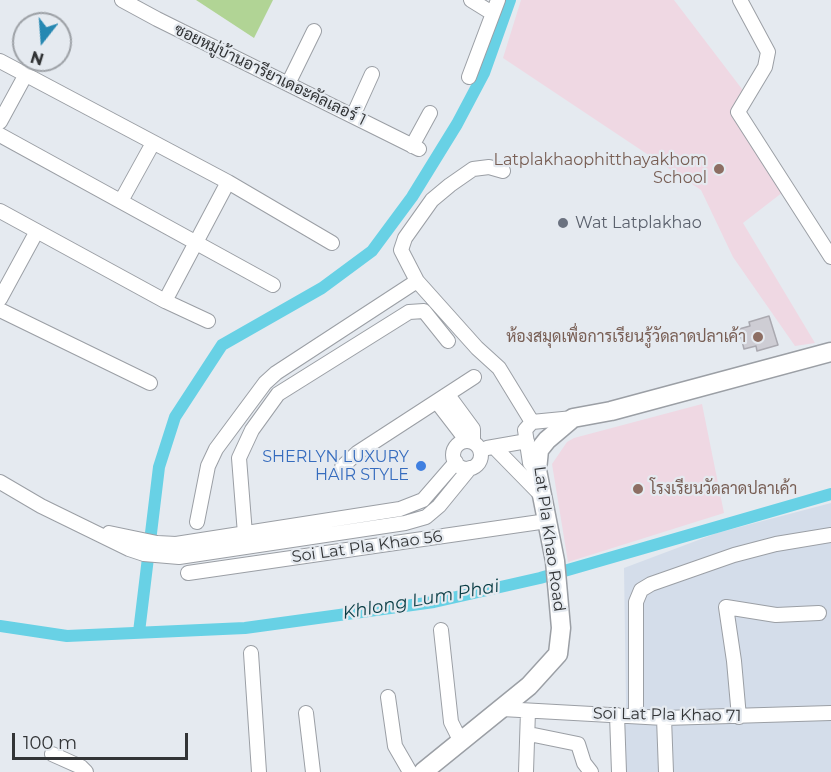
<!DOCTYPE html>
<meta charset="utf-8">
<style>
body{margin:0}
#map{position:relative;width:831px;height:772px;overflow:hidden;background:#e5eaf0;font-family:Montserrat,sans-serif}
canvas{display:block}
.north{position:absolute;left:12px;top:12px;width:60px;height:60px;box-sizing:border-box;background:#e5eaf0;border:2px solid #9da1a6;border-radius:50%;rotate:197deg;font-size:16px;font-weight:700;line-height:24px;text-align:center;color:#323436}
.north::after{content:'';display:block;margin:auto;width:21px;height:27px;background:#2688b2;clip-path:polygon(50% 0,100% 100%,50% 72%,0 100%)}
.scale{position:absolute;left:12px;top:733px;width:176px;height:27px;box-sizing:border-box;border:3px solid #323436;border-top:0;padding-left:8px;font-size:18px;line-height:21px;white-space:nowrap;color:#323436;-webkit-text-stroke:4px #e5eaf0;paint-order:stroke}
</style>
<div id="map">
<canvas width="831" height="772"></canvas>
<div class="north">N</div>
<div class="scale">100 m</div>
</div>
<script>
const ctx = document.querySelector('canvas').getContext('2d');
ctx.lineJoin = 'round';
function fill(path, color) { ctx.fillStyle = color; ctx.fill(path, 'evenodd'); }
const toPath = rows => new Path2D(rows.map(r => 'M' + r).join(''));
function stroke(path, color, width, dash) { ctx.strokeStyle = color; ctx.lineWidth = width; ctx.lineCap = dash ? 'butt' : 'round'; ctx.setLineDash(dash || []); ctx.stroke(path); }
function drawText(font, color, halo, rows, align = 'center') {
  ctx.font = font + ' Montserrat,Sarabun,sans-serif'; ctx.lineWidth = 4.5; ctx.setLineDash([]); ctx.textBaseline = 'middle'; ctx.strokeStyle = halo; ctx.fillStyle = color; for (const [text, x, y, turn = 0] of rows) {
    ctx.save(); ctx.translate(x, y); ctx.rotate((+turn || 0) * Math.PI / 180); ctx.textAlign = isNaN(turn) ? turn : align; if (halo) ctx.strokeText(text, 0, 0); ctx.fillText(text, 0, 0); ctx.restore();
  }
}
fill(toPath([
 [831,503,831,772,621,772,621,737,626,703,624,568,717,533]
]), '#d4ddea');
fill(toPath([
 [521,0,674,0,745,93,731,112,783,192,743,223,815,343,795,346,733,257,701,190,503,58],
 [702,404,724,513,568,562,552,464,567,442,574,438]
]), '#efd8e3');
fill(toPath([
 [196,0,273,0,254,38]
]), '#b1d495');
stroke(toPath([
 [0,626,67,636,245,628,434,602,540,578,831,494],
 [139,632,159,467,175,417,222,345,322,288,372,251,412,197,457,124,484,73,510,0]
]), '#68d1e5', 12);
const building = toPath([
 [769,316,778,345,757,351,756,346,744,349,739,329,750,326,749,322,769,316]
]);
fill(building, '#cecdd4');
stroke(building, '#aaa9b0', 1.5);
const street = toPath([
 [122,0,157,19,419,149],
 [471,0,492,13],
 [740,0,768,52,765,67,738,112,831,257],
 [0,61,228,182,332,243],
 [469,77,498,0],
 [288,84,314,31],
 [353,116,372,74],
 [0,122,25,76],
 [0,135,273,285],
 [412,146,430,113],
 [503,171,489,167,473,169,450,185,432,200,405,238,401,250,417,281,477,348,499,368,532,422],
 [121,201,153,143],
 [0,211,165,301,208,321],
 [0,299,37,231],
 [165,301,228,182],
 [0,310,150,383],
 [448,395,473,429,473,442],
 [437,402,467,441],
 '453 455a14 14 0 1 1 28 0a14 14 0 1 1-28 0Z',
 [494,447,542,496],
 [487,448,527,441],
 [342,467,357,453,474,377],
 [537,472,530,463,525,430,532,422,573,418],
 [0,482,41,506,129,549,144,554,179,557,405,523,426,517,439,506,470,468],
 [197,522,208,466,216,449,265,383,276,373,417,281],
 [109,533,157,543,176,544,400,509,423,500,456,462],
 [245,534,239,458,252,430,278,394,409,312,424,311,448,341],
 [188,573,547,521],
 [441,630,451,722,461,742],
 [251,653,259,772],
 [388,697,395,746,410,772],
 [502,709,664,718,831,713],
 [306,713,313,772],
 [617,715,619,772],
 [636,715,636,602,641,590,651,584,734,555,776,544,831,535],
 [739,717,734,661,726,607,776,615,819,613],
 [664,718,666,772],
 [529,734,578,744,584,763,591,772],
 [52,754,81,767,86,772],
 [526,772,528,711]
]);
const secondary = toPath([
 [423,772,529,686,558,654,561,628,555,561,537,470,539,450,547,440,573,418,611,411,831,352]
]);
stroke(street, '#9b9fa5', 16);
stroke(secondary, '#9b9fa5', 21);
stroke(street, '#fff', 14);
stroke(secondary, '#fff', 18);
for (const [x, y, r, color] of [
 [719,169,6,"#8d6e63"],
 [563,223,6,"#6b7280"],
 [758,337,6,"#8d6e63"],
 [421,466,6,"#3f7fe0"],
 [638,489,6,"#8d6e63"]
]) { const dot = new Path2D(); dot.arc(x, y, r, 0, 2 * Math.PI); ctx.fillStyle = color; ctx.fill(dot); stroke(dot, '#e5eaf0', 2); }
drawText('16px', '#323436', '#e5eaf0', [
 ["ซอยหมู่บ้านอารียาเดอะคัลเลอร์ 1",270,75,26],
 ["Lat Pla Khao Road",549,539,82],
 ["Soi Lat Pla Khao 56",367,547,-8],
 ["Soi Lat Pla Khao 71",667,715,1]
]);
drawText('16px', '#785e54', '#e5eaf0', [
 ["Latplakhaophitthayakhom",707,160],
 ["School",707,178],
 ["ห้องสมุดเพื่อการเรียนรู้วัดลาดปลาเค้า",746,337],
 ["โรงเรียนวัดลาดปลาเค้า",650,489,"left"]
], 'right');
drawText('16px', '#5b616d', '#e5eaf0', [
 ["Wat Latplakhao",575,223]
], 'left');
drawText('16px', '#366cbe', '#e5eaf0', [
 ["SHERLYN LUXURY",409,457],
 ["HAIR STYLE",409,475]
], 'right');
drawText('italic 18px', '#093c44', '#e5eaf0', [
 ["Khlong Lum Phai",421,600,-10]
]);
</script>
